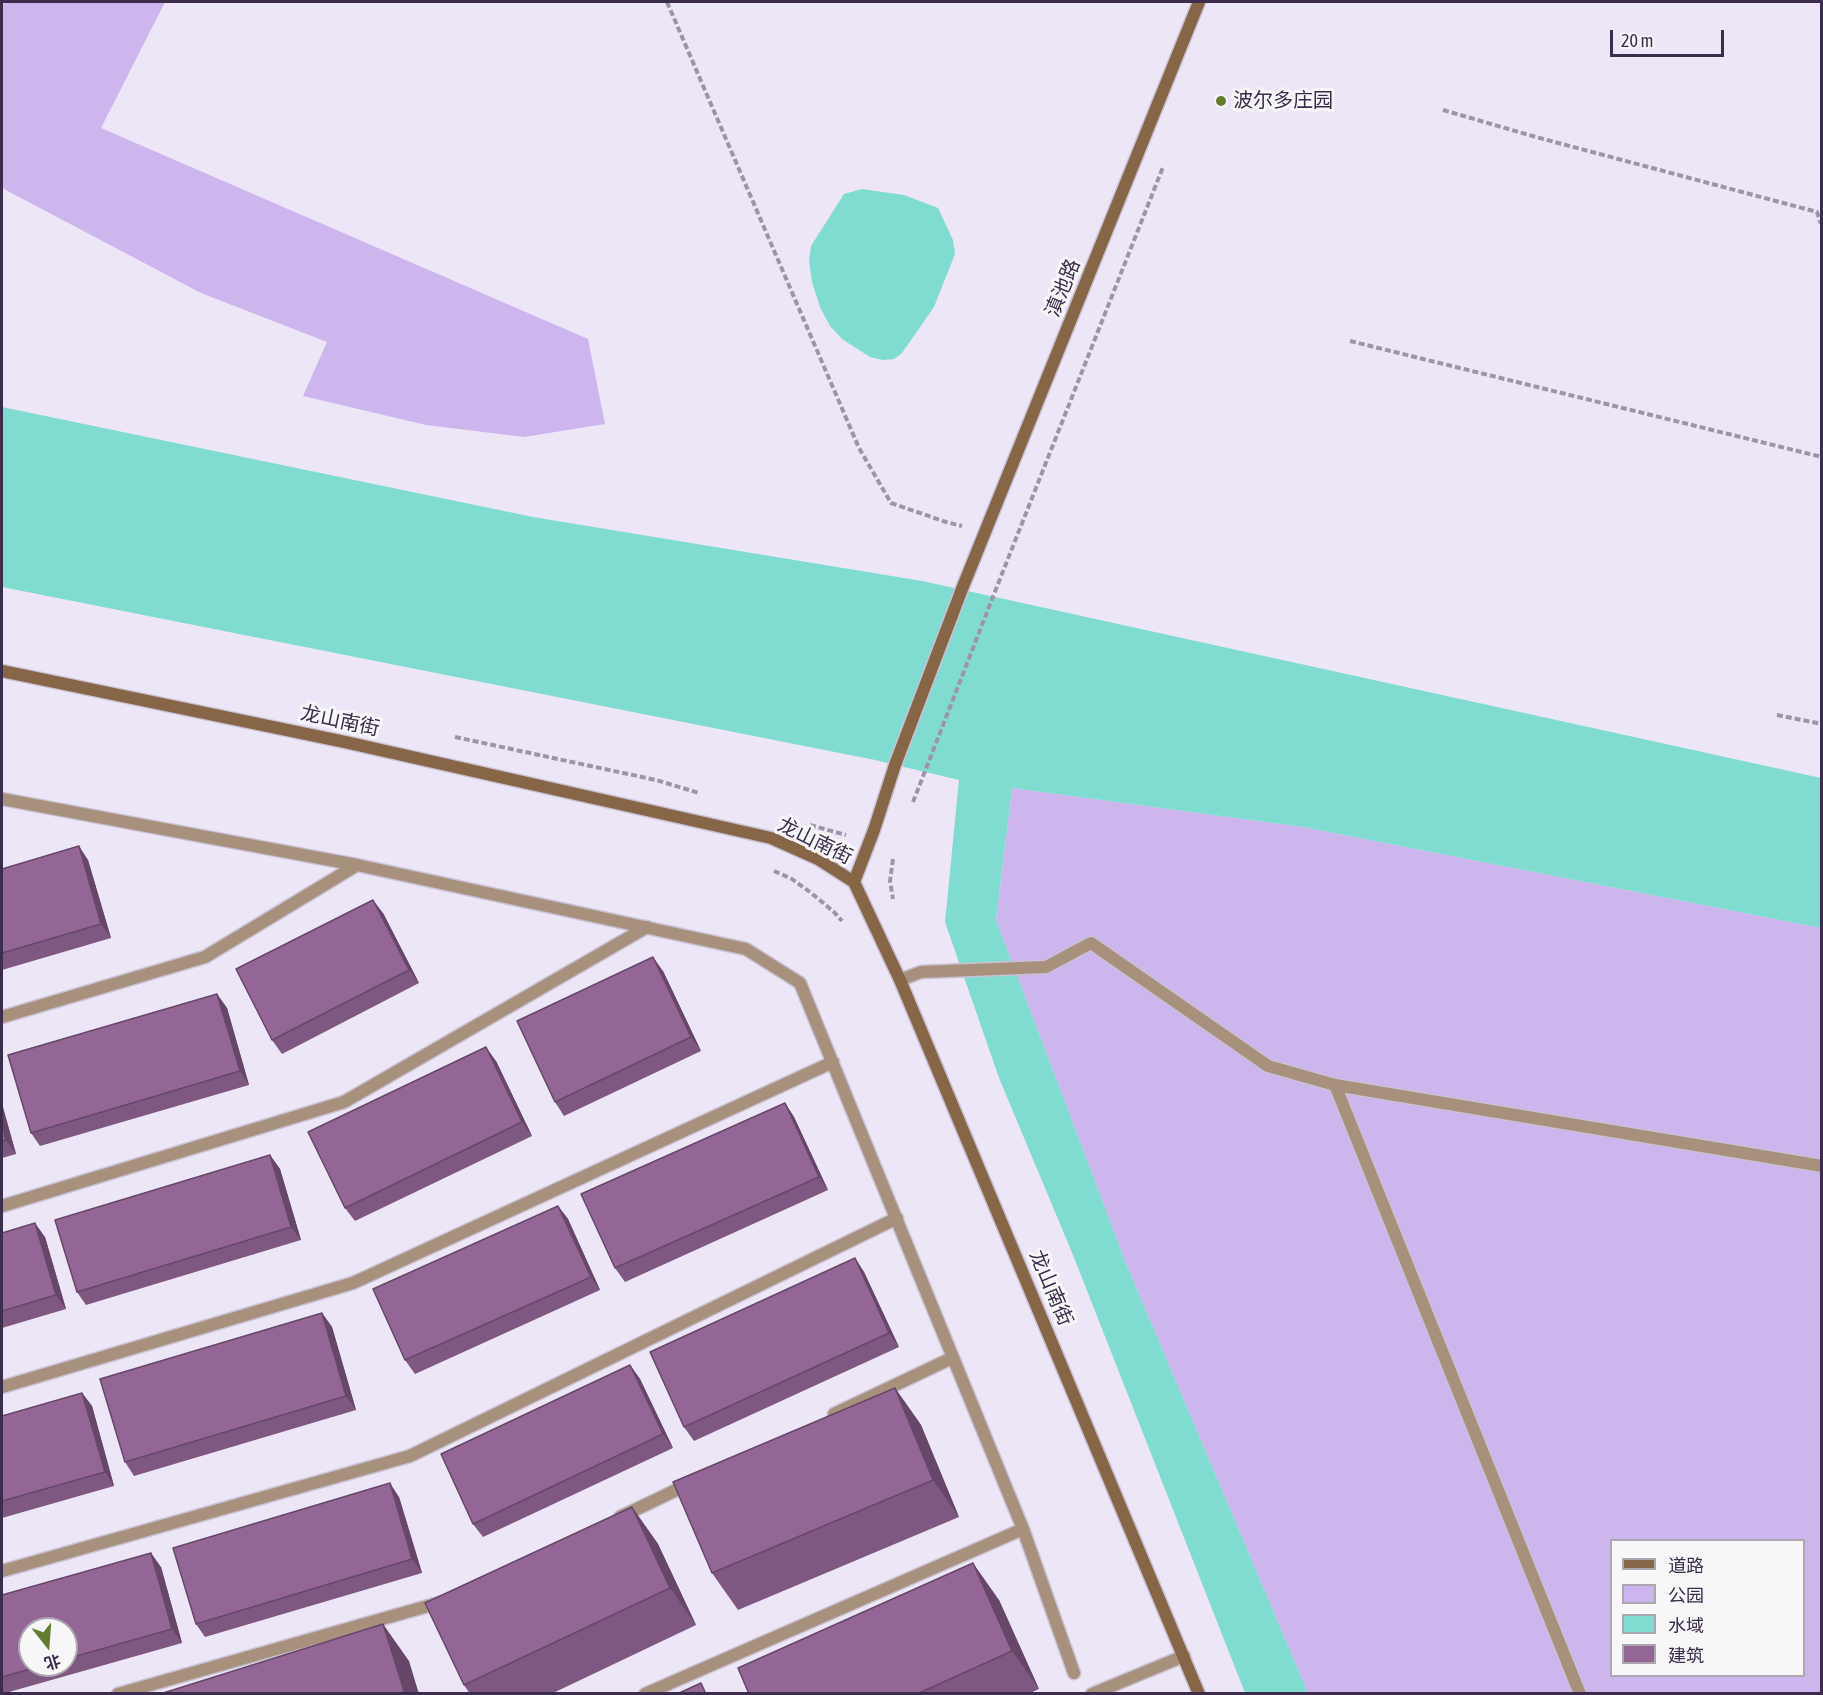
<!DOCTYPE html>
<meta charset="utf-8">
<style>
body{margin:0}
#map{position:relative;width:1823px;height:1695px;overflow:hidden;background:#ede6f6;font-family:"Asap Condensed","Noto Sans SC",sans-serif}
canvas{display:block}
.frame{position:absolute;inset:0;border:3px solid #3b2d4b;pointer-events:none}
.legend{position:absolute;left:1610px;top:1539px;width:195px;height:138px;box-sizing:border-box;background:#f7f7f7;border:2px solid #aca6b2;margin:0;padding:8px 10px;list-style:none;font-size:18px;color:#3b2d4b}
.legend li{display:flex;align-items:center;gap:12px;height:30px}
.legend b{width:30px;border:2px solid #aca6b2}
.north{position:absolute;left:18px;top:1617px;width:60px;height:60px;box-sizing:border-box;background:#f7f7f7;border:2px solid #aca6b2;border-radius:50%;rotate:163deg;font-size:16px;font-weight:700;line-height:24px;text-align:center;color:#3b2d4b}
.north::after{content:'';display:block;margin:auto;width:21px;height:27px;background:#647c2f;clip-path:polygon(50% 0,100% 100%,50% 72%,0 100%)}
.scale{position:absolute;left:1610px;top:30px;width:114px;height:27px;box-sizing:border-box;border:3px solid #3b2d4b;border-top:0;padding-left:8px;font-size:18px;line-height:21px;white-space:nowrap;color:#3b2d4b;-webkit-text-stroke:4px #f7f7f7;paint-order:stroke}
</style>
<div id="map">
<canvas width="1823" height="1695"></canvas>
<div class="frame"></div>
<ul class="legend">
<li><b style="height:8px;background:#876647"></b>道路</li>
<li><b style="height:16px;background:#cdb5ed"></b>公园</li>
<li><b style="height:16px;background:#80dcd0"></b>水域</li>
<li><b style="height:16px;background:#936696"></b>建筑</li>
</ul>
<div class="north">北</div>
<div class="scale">20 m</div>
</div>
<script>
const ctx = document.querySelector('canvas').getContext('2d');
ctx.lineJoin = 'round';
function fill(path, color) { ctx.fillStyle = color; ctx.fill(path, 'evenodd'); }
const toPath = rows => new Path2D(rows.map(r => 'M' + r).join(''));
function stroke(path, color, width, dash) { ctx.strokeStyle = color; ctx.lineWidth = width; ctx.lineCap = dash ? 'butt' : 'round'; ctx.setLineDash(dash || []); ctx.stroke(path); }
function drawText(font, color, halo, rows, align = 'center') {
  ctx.font = font + ' "Asap Condensed","Noto Sans SC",sans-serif'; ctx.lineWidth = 6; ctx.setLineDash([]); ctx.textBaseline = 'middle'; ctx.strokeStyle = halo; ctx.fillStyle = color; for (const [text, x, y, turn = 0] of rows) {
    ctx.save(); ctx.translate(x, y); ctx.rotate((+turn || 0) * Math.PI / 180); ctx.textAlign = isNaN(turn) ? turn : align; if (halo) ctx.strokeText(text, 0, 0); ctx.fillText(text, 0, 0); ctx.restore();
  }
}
fill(toPath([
 [2,2,165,2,101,128,588,339,605,424,524,437,426,425,303,396,327,342,201,293,2,188],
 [1012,788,1303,827,1821,928,1821,1693,1308,1693,1127,1266,996,920],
 [1612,1540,1804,1540,1804,1676,1612,1676]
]), '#cdb5ed');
fill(toPath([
 [862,189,904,195,938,208,953,240,955,254,934,307,902,353,894,359,883,360,870,357,842,339,830,326,820,307,812,282,809,261,811,246,844,194],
 [2,407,533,517,922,581,1821,778,1821,928,1303,827,1012,788,996,920,1127,1266,1308,1693,1245,1693,1073,1255,999,1078,945,922,959,780,875,760,2,587]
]), '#80dcd0');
const street = toPath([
 [2,799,357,865,746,949,800,983,1023,1529,1074,1673],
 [900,980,921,972,1046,967,1091,943,1268,1066,1335,1085,1822,1166],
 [2,1017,205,957,357,865],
 [1335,1085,1580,1694],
 [2,1206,344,1102,647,927],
 [2,1387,353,1283,833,1062],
 [834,1414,952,1358],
 [620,1517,691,1483],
 [2,1571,410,1456,897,1218],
 [118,1694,442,1602],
 [645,1694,1023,1529],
 [1092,1694,1184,1656]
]);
const secondary = toPath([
 [2,671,345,742,771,838,818,859,854,882,900,980,1199,1694],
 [854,882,874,830,895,765,962,589,1199,2]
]);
stroke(street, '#c9c1d4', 15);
stroke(secondary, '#c9c1d4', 15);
stroke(toPath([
 [667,2,859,448,891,503,946,522,962,526],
 [1443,110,1536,137,1817,212,1820,222,1822,222],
 [1350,341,1822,457],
 [1777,715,1822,724],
 [455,737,656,780,699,793],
 [913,802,996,589,1163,167],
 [810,825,846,835],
 [893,859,890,881,893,899],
 [774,871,792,879,810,892,834,912,842,921]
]), '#9e94aa', 4, [6, 3]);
stroke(street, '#a8917c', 12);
stroke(secondary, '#876647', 12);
fill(toPath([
 [88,860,111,938,2,970,2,869],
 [383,913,419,983,282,1054,272,1040],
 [663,971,701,1051,564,1116,555,1102],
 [217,994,227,1008,249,1085,40,1146,31,1133],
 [496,1061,532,1136,355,1221,345,1208],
 [785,1103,794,1117,828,1190,625,1282,615,1268],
 [2,1104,16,1154,2,1158],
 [270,1155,280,1169,301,1240,86,1305,77,1292],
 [558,1206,568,1219,600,1290,415,1374,405,1360],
 [2,1233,45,1237,66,1309,2,1328],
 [855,1258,864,1272,899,1347,694,1441,684,1427],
 [322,1313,332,1327,356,1410,134,1476,125,1462],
 [630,1365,640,1379,673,1448,483,1537,473,1524],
 [895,1388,921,1425,959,1517,738,1610,712,1573],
 [82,1393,92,1406,114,1486,2,1518,2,1416],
 [399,1497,422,1573,205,1637,196,1624],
 [632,1507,658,1544,696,1625,551,1694,470,1694,464,1685],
 [161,1567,182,1643,2,1694,2,1595],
 [66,1629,66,1665,30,1665],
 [999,1600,1039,1689,1028,1694,749,1694]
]), '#7e5881');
fill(toPath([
 [79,846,88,860,111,938,101,924],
 [373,900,383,913,419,983,409,970],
 [653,957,663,971,701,1051,691,1037],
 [217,994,227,1008,249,1085,240,1071],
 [486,1047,496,1061,532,1136,522,1122],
 [785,1103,794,1117,828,1190,819,1177],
 [2,1104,16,1154,6,1140,2,1124],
 [270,1155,280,1169,301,1240,291,1227],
 [558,1206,568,1219,600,1290,591,1277],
 [35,1223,45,1237,66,1309,56,1295],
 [855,1258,864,1272,899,1347,889,1333],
 [322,1313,332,1327,356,1410,346,1396],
 [630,1365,640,1379,673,1448,663,1434],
 [895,1388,921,1425,959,1517,933,1480],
 [82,1393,92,1406,114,1486,105,1472],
 [390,1483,399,1497,422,1573,412,1559],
 [632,1507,658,1544,696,1625,670,1588],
 [151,1553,161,1567,182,1643,172,1629],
 [973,1563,999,1600,1039,1689,1012,1651],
 [383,1624,409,1661,419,1694,405,1694]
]), '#674769');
const building = toPath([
 [79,846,101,924,2,953,2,869,79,846],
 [373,900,409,970,272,1040,236,969,373,900],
 [653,957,691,1037,555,1102,517,1021,653,957],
 [217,994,240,1071,31,1133,8,1055,217,994],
 [486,1047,522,1122,345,1208,308,1132,486,1047],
 [785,1103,819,1177,615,1268,581,1194,785,1103],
 [2,1124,6,1140,2,1141,2,1124],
 [270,1155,291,1227,77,1292,55,1220,270,1155],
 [558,1206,591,1277,405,1360,373,1289,558,1206],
 [35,1223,56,1295,2,1311,2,1233,35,1223],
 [855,1258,889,1333,684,1427,650,1352,855,1258],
 [322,1313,346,1396,125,1462,100,1379,322,1313],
 [630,1365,663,1434,473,1524,441,1454,630,1365],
 [895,1388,933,1480,712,1573,673,1482,895,1388],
 [82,1393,105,1472,2,1501,2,1416,82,1393],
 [390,1483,412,1559,196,1624,173,1548,390,1483],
 [632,1507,670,1588,464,1685,425,1603,632,1507],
 [151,1553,172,1629,66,1659,66,1629,30,1629,30,1665,44,1665,2,1677,2,1595,151,1553],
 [973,1563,1012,1651,917,1694,749,1694,738,1668,973,1563],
 [383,1624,405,1694,160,1694,383,1624],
 [701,1683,706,1694,677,1694,701,1683]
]);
fill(building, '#936696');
stroke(building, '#674769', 1.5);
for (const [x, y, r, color] of [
 [1221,101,6,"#647c2f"]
]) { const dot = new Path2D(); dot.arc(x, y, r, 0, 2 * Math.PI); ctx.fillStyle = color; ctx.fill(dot); stroke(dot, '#f7f7f7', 2); }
drawText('20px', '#3b2d4b', '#f7f7f7', [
 ["波尔多庄园",1233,101]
], 'left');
drawText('20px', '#3b2d4b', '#f7f7f7', [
 ["滇池路",1063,288,-68],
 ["龙山南街",340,721,12],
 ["龙山南街",815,841,26],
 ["龙山南街",1051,1288,67]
]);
</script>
